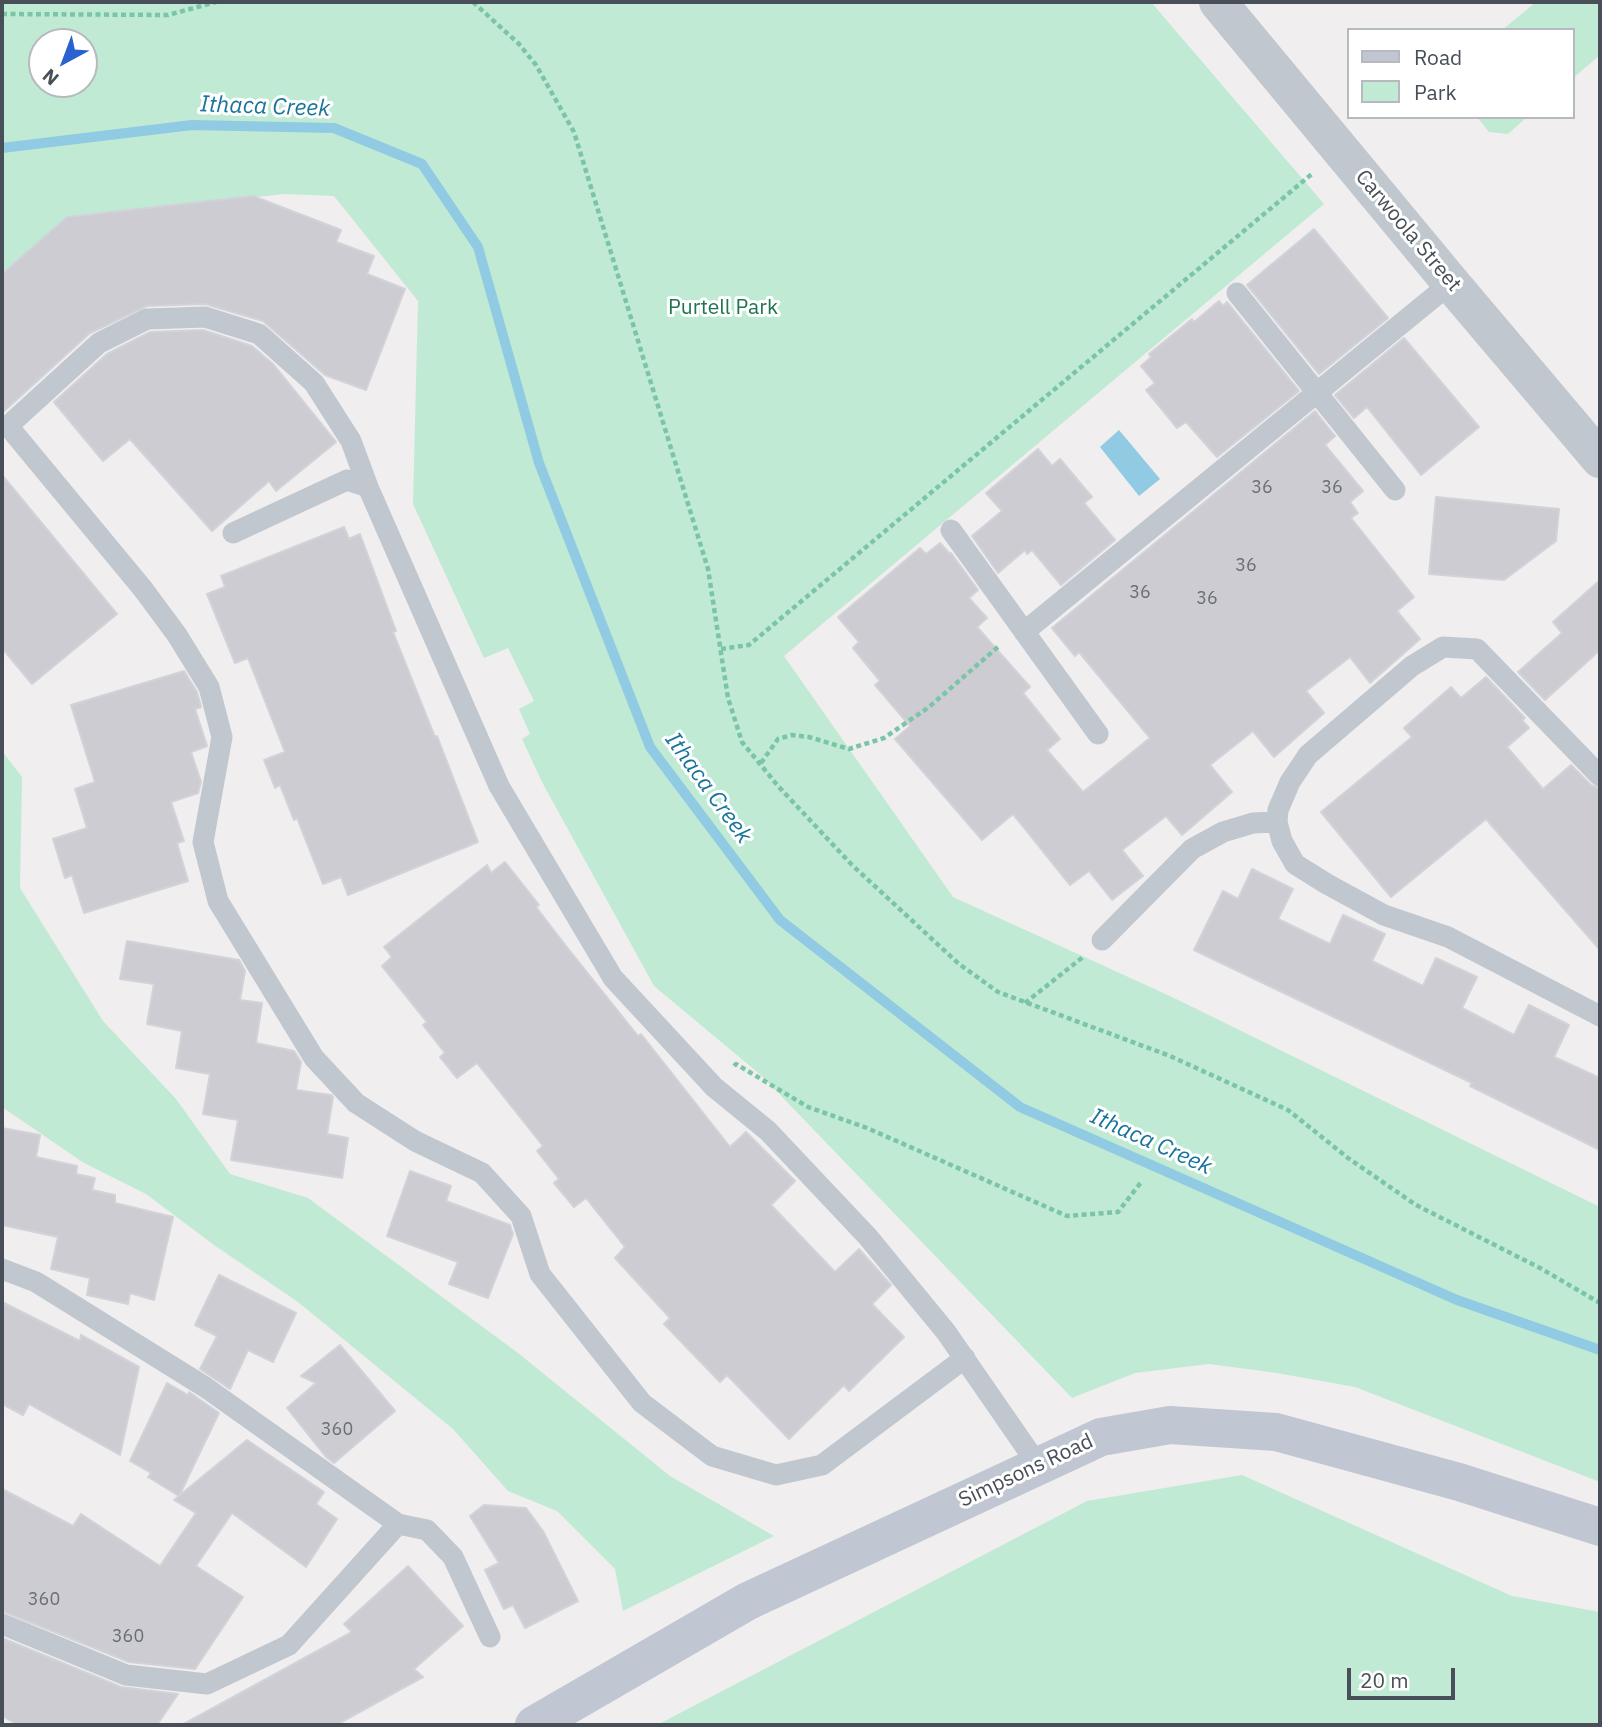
<!DOCTYPE html>
<style>
body{margin:0}
#map{position:relative;width:1602px;height:1727px;overflow:hidden;background:#f0eeee;font-family:"IBM Plex Sans",sans-serif}
canvas{display:block}
.frame{position:absolute;inset:0;border:4px solid #484f59;pointer-events:none}
.legend{position:absolute;left:1347px;top:28px;width:228px;height:91px;box-sizing:border-box;background:#fff;border:2px solid #b6b9bd;margin:0;padding:9px 12px;list-style:none;font-size:21px;color:#484f59}
.legend li{display:flex;align-items:center;gap:14px;height:35px}
.legend b{width:35px;border:2px solid #b6b9bd}
.north{position:absolute;left:28px;top:28px;width:70px;height:70px;box-sizing:border-box;background:#fff;border:2px solid #b6b9bd;border-radius:50%;rotate:221deg;font-size:19px;font-weight:700;line-height:28px;text-align:center;color:#484f59}
.north::after{content:'';display:block;margin:auto;width:24px;height:32px;background:#2962ce;clip-path:polygon(50% 0,100% 100%,50% 72%,0 100%)}
.scale{position:absolute;left:1347px;top:1668px;width:108px;height:32px;box-sizing:border-box;border:4px solid #484f59;border-top:0;padding-left:9px;font-size:21px;line-height:24px;white-space:nowrap;color:#484f59;-webkit-text-stroke:5px #fff;paint-order:stroke}
</style>
<div id="map">
<canvas width="1602" height="1727"></canvas>
<div class="frame"></div>
<ul class="legend">
<li><b style="height:9px;background:#c0c7d3"></b>Road</li>
<li><b style="height:19px;background:#c0ead4"></b>Park</li>
</ul>
<div class="north">N</div>
<div class="scale">20 m</div>
</div>
<script>
const ctx = document.querySelector('canvas').getContext('2d');
ctx.lineJoin = 'round';
function fill(path, color) { ctx.fillStyle = color; ctx.fill(path, 'evenodd'); }
const toPath = rows => new Path2D(rows.map(r => 'M' + r).join(''));
function stroke(path, color, width, dash) { ctx.strokeStyle = color; ctx.lineWidth = width; ctx.lineCap = dash ? 'butt' : 'round'; ctx.setLineDash(dash || []); ctx.stroke(path); }
function drawText(font, color, halo, rows, align = 'center') {
  ctx.font = font + ' "IBM Plex Sans",sans-serif'; ctx.lineWidth = 6; ctx.setLineDash([]); ctx.textBaseline = 'middle'; ctx.strokeStyle = halo; ctx.fillStyle = color; for (const [text, x, y, turn = 0] of rows) {
    ctx.save(); ctx.translate(x, y); ctx.rotate((+turn || 0) * Math.PI / 180); ctx.textAlign = isNaN(turn) ? turn : align; if (halo) ctx.strokeText(text, 0, 0); ctx.fillText(text, 0, 0); ctx.restore();
  }
}
fill(toPath([
 [2,2,1151,2,1324,204,784,656,953,897,1172,997,1600,1207,1600,1482,1355,1387,1277,1373,1209,1364,1135,1373,1072,1398,762,1076,654,986,542,782,522,739,530,734,519,709,534,701,508,648,484,658,413,504,418,301,334,196,285,194,67,217,2,274],
 [42,42,84,42,84,84,42,84],
 [1536,2,1600,2,1600,55,1572,79,1572,30,1502,30],
 [1477,117,1527,117,1508,134,1489,132],
 [2,751,22,777,20,888,103,1021,176,1099,230,1174,308,1198,518,1353,670,1476,774,1536,623,1611,615,1569,557,1511,508,1491,453,1429,298,1302,214,1245,146,1194,84,1163,2,1107],
 [1242,1475,1512,1596,1600,1612,1600,1725,657,1725,1087,1501]
]), '#c0ead4');
fill(toPath([
 [1119,430,1160,479,1139,496,1100,447]
]), '#91cae3');
stroke(toPath([
 [2,148,192,125,334,128,422,164,478,247,539,463,650,747,780,920,1020,1107,1457,1300,1600,1350]
]), '#91cae3', 10);
const building = toPath([
 [253,196,341,230,336,242,374,256,367,274,405,289,366,390,325,375,263,321,205,304,147,306,90,333,2,413,2,274,67,217,253,196],
 [1314,229,1388,318,1319,374,1247,285,1314,229],
 [1219,301,1223,306,1227,302,1299,391,1217,457,1186,422,1177,428,1146,390,1155,383,1141,366,1151,357,1149,354,1192,319,1194,322,1219,301],
 [203,330,252,346,273,364,336,442,276,491,269,481,212,531,130,439,103,461,54,402,107,354,150,332,203,330],
 [1404,338,1479,427,1421,475,1367,407,1354,418,1335,395,1404,338],
 [1315,411,1335,436,1325,445,1363,491,1350,502,1358,513,1351,518,1414,597,1397,611,1420,639,1370,683,1350,657,1306,691,1324,713,1274,757,1253,731,1210,765,1232,792,1182,835,1166,816,1122,850,1143,876,1112,900,1089,871,1070,885,1013,814,982,840,895,739,910,726,875,685,880,681,853,648,859,642,838,617,920,548,926,554,940,543,950,554,951,553,978,590,969,598,987,618,977,627,1030,687,1023,693,1060,739,1047,750,1083,792,1150,738,1079,652,1075,656,1052,628,1315,411],
 [1038,449,1052,466,1060,459,1092,497,1084,503,1115,540,1061,585,1032,550,1027,554,1025,550,998,573,972,536,1002,511,986,493,1038,449],
 [2,475,117,614,32,684,2,648,2,475],
 [1436,497,1559,509,1556,541,1504,580,1429,574,1436,497],
 [344,527,349,539,360,534,396,631,393,632,435,737,437,736,478,842,348,895,341,877,323,884,297,818,294,820,280,785,275,788,264,760,285,752,248,658,235,663,207,594,225,587,221,576,344,527],
 [1600,580,1600,650,1545,700,1518,672,1562,633,1553,622,1600,580],
 [184,671,197,692,201,707,195,709,207,746,191,752,201,782,198,793,171,802,184,841,177,843,188,881,84,913,72,875,65,878,53,839,87,828,75,789,95,782,71,705,184,671],
 [1486,677,1525,718,1522,720,1529,728,1507,747,1543,789,1571,765,1591,785,1600,789,1600,950,1486,819,1391,897,1321,812,1412,737,1404,728,1451,687,1461,698,1486,677],
 [505,862,539,905,536,907,566,946,638,1036,641,1034,730,1147,746,1132,795,1181,771,1205,835,1272,859,1249,891,1285,872,1304,904,1337,849,1391,844,1385,789,1439,727,1375,720,1382,664,1324,670,1318,615,1258,625,1247,586,1198,574,1207,554,1183,559,1179,537,1151,543,1146,477,1063,457,1078,440,1057,445,1053,423,1025,427,1022,382,966,392,957,384,947,487,865,491,873,505,862],
 [1252,869,1293,889,1278,919,1330,944,1343,915,1385,934,1372,961,1423,986,1436,958,1477,977,1462,1008,1514,1035,1529,1005,1569,1025,1554,1057,1600,1078,1600,1150,1470,1086,1472,1083,1194,950,1223,891,1238,899,1252,869],
 [127,941,239,960,245,971,240,1000,262,1003,256,1043,294,1051,301,1062,296,1090,331,1095,333,1097,327,1134,348,1138,342,1178,231,1160,238,1120,203,1114,210,1074,176,1068,182,1031,147,1024,154,984,120,979,127,941],
 [2,1128,40,1135,36,1157,77,1166,76,1174,95,1178,92,1190,115,1195,115,1203,173,1217,154,1300,130,1293,128,1304,87,1295,90,1278,51,1269,58,1237,2,1225,2,1128],
 [410,1171,451,1186,446,1201,510,1225,513,1234,488,1298,449,1284,458,1262,387,1236,410,1171],
 [219,1275,296,1313,273,1362,248,1350,230,1389,200,1369,217,1336,195,1325,219,1275],
 [2,1302,80,1341,81,1335,139,1367,120,1455,29,1404,23,1415,2,1404,2,1302],
 [340,1345,395,1411,334,1463,326,1457,287,1408,316,1383,301,1376,340,1345],
 [167,1383,188,1395,189,1392,219,1413,179,1496,148,1477,151,1473,130,1461,167,1383],
 [247,1440,324,1492,316,1504,337,1519,306,1567,232,1513,196,1566,243,1597,195,1669,129,1662,2,1611,2,1489,73,1526,81,1514,160,1566,196,1513,174,1500,247,1440],
 [484,1505,526,1508,543,1531,578,1601,525,1628,513,1605,504,1609,485,1570,499,1563,470,1516,484,1505],
 [408,1566,463,1626,414,1669,423,1677,336,1725,182,1725,352,1632,344,1624,408,1566],
 [2,1638,121,1687,178,1694,157,1725,18,1725,2,1716,2,1638]
]);
fill(building, '#ccccd2');
stroke(building, '#d2d3d9', 2);
stroke(toPath([
 [473,2,519,44,536,65,574,132,708,569,728,698,742,742,778,786,852,865,959,964,998,992,1170,1056,1288,1110,1348,1158,1416,1205,1540,1268,1600,1303],
 [2,14,168,15,216,2],
 [721,649,749,645,1313,173],
 [761,763,778,739,792,735,809,737,849,749,884,738,929,707,999,646],
 [1025,1003,1083,957],
 [734,1066,736,1064,808,1107,867,1128,1067,1216,1118,1212,1142,1181]
]), '#7bc5a7', 4.5, [5, 3.5]);
stroke(toPath([
 [1237,293,1395,490],
 [368,487,351,441,314,383,259,334,205,317,147,319,99,343,8,426,143,589,177,635,209,687,222,737,203,842,218,901,314,1058,356,1103,415,1141,482,1173,521,1216,540,1274,642,1403,712,1456,776,1475,822,1465,965,1358],
 [951,530,1098,734],
 [233,533,347,480,368,487,499,786,613,978,714,1087,768,1131,868,1237,946,1332,1038,1465],
 [1024,632,1451,283],
 [1600,776,1477,649,1443,647,1412,666,1308,755,1290,782,1278,810,1277,822,1282,841,1295,864,1327,884,1384,915,1448,937,1600,1016],
 [1102,940,1192,849,1223,832,1253,823,1277,822],
 [2,1269,36,1282,205,1387,398,1524,427,1530,453,1557,490,1637],
 [2,1624,126,1675,207,1684,289,1645,398,1524]
]), '#c0c7ce', 21);
stroke(toPath([
 [1218,2,1451,283,1600,459]
]), '#c0c7ce', 38);
stroke(toPath([
 [534,1725,748,1601,1101,1437,1170,1425,1276,1432,1459,1482,1600,1527]
]), '#c0c7d3', 38);
drawText('18px', '#696e77', null, [
 ["36",1262,488],
 ["36",1332,488],
 ["36",1246,566],
 ["36",1140,593],
 ["36",1207,599],
 ["360",337,1430],
 ["360",44,1600],
 ["360",128,1637]
]);
drawText('21px', '#484f59', '#fff', [
 ["Carwoola Street",1408,231,50],
 ["Simpsons Road",1026,1471,-25]
]);
drawText('21px', '#1f7451', '#fff', [
 ["Purtell Park",723,308]
]);
drawText('italic 23px', '#19749b', '#fff', [
 ["Ithaca Creek",265,107,2],
 ["Ithaca Creek",708,788,54],
 ["Ithaca Creek",1151,1142,24]
]);
</script>
